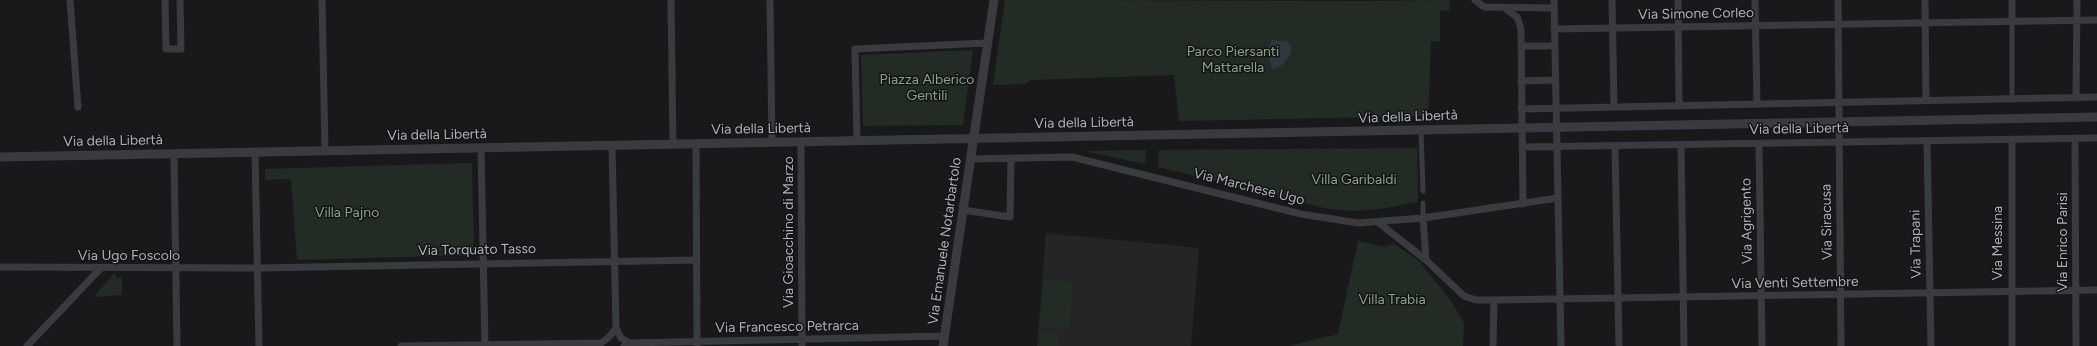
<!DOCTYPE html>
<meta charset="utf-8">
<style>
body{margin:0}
canvas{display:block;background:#19191b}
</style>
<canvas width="2097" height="346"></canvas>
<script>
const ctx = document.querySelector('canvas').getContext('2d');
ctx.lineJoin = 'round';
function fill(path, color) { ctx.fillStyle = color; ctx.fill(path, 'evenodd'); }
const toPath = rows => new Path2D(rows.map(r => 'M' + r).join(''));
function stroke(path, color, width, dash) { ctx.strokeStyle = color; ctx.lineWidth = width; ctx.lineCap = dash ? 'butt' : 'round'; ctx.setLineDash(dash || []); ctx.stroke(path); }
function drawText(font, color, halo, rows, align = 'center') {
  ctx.font = font + ' Figtree,sans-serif'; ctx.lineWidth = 3; ctx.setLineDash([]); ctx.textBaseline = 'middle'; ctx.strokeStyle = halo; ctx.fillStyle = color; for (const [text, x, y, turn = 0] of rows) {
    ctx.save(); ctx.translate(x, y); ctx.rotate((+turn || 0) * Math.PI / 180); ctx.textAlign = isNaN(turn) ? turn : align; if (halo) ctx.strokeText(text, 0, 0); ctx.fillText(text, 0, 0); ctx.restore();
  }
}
fill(toPath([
 [1046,233,1199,248,1191,346,1037,346]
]), '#252528');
fill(toPath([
 [1005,0,1363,1,1450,0,1449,11,1440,10,1440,41,1431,42,1428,116,1179,121,1174,75,1030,80,1025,84,993,85],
 [973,50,963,125,863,126,861,55],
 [1417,148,1418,202,1380,209,1355,211,1329,209,1158,167,1159,150],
 [1146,150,1145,164,1084,151],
 [472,163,474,255,297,260,291,179,265,180,265,169],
 [1358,241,1386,247,1393,243,1419,261,1451,301,1464,323,1463,346,1289,346,1338,334],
 [115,272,116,278,122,277,122,295,94,297],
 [1044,279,1073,282,1069,329,1040,327],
 [1040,333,1060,335,1059,346,1039,346]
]), '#232b25');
fill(toPath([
 [1272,40,1288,42,1291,47,1291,53,1284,64,1272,69,1267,52]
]), '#30383f');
stroke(toPath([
 [2012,99,2012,21],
 [1421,130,1423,191],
 [1423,218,1423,203]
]), '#3a3b40', 5);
stroke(toPath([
 [70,0,78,107],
 [165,0,166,49,181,49,180,0],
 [322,0,325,151],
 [671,0,673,145],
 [770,0,772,143],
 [1475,0,1484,7,1554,8],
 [1554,0,1561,346],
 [1612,0,1614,106],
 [1678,0,1679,105],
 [1755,0,1757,103],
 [1838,0,1841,346],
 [1925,0,1926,100],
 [1506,9,1517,17,1521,29,1523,204],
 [2012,21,2012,0],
 [1554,29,2097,20],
 [1521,46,1555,46],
 [1521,81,1555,80],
 [2076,98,2077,0],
 [1521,109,2097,97],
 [2075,139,2076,346],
 [2012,140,2012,346],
 [857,141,855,49,987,43],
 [1927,141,1931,346],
 [801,142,802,346],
 [1759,144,1762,346],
 [696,145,697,346],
 [612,146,616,328,621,338,630,343],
 [1681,146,1684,346],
 [1522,147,2097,138],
 [1615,147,1619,346],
 [481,149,485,346],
 [255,153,259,346],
 [174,154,177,346],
 [971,159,1072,157,1301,214,1358,223,1423,218,1558,198],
 [963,210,1010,217,1011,158],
 [1423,218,1426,260],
 [1379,223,1426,260,1464,296,1476,300,1494,300,1493,346],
 [0,267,259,268,697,260],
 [1494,300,2097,290],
 [601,343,609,337,616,328],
 [27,346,100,269],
 [401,346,601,343],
 [624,346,630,343,945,336]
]), '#3a3b40', 7);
stroke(toPath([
 [0,157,2097,117],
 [943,346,994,0]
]), '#3a3b40', 9);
drawText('14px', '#acb0ba', '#141416', [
 ["Via Simone Corleo",1696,14,-1],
 ["Via della Libertà",1408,117,-2],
 ["Via della Libertà",1084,123,-1],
 ["Via della Libertà",761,129,-1],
 ["Via della Libertà",1799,129,-1],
 ["Via della Libertà",437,135,-1],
 ["Via della Libertà",113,141,-1],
 ["Via Marchese Ugo",1249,187,14],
 ["Via Agrigento",1747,221,-91],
 ["Via Siracusa",1827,222,-91],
 ["Via Gioacchino di Marzo",789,232,-90],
 ["Via Emanuele Notarbartolo",945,241,-82],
 ["Via Enrico Parisi",2063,242,-90],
 ["Via Messina",1998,243,-90],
 ["Via Trapani",1916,244,-91],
 ["Via Torquato Tasso",477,250,-1],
 ["Via Ugo Foscolo",129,256],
 ["Via Venti Settembre",1795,283,-1],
 ["Via Francesco Petrarca",787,327,-1]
]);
drawText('14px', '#84a487', '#141416', [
 ["Parco Piersanti",1233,52],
 ["Mattarella",1233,68],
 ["Piazza Alberico",927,80],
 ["Gentili",927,96],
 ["Villa Garibaldi",1354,180],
 ["Villa Pajno",347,213],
 ["Villa Trabia",1392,300]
]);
</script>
